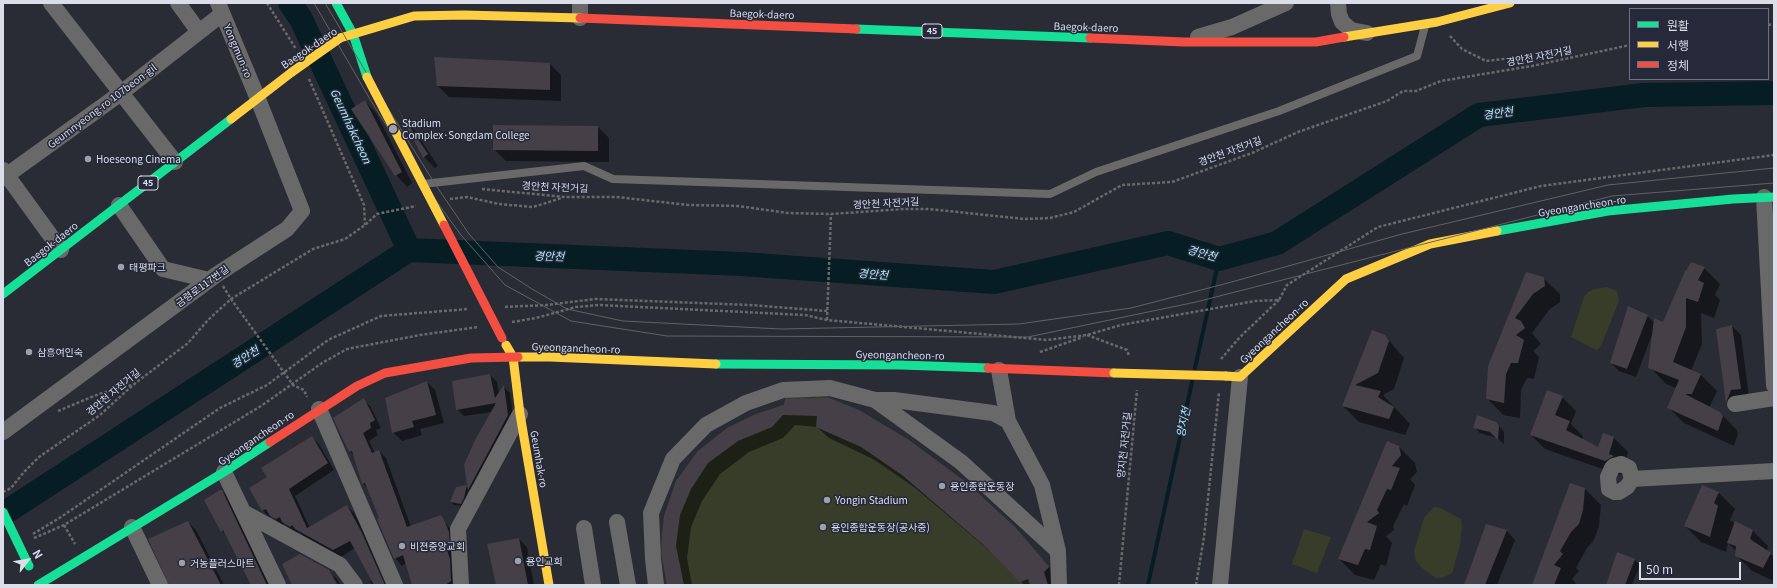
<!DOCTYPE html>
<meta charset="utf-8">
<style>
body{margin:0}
#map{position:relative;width:1777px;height:588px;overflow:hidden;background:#2a2c35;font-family:Georgia,"Noto Sans KR",serif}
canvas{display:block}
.frame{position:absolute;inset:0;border:4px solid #dbdee9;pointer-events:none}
.legend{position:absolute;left:1629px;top:8px;width:140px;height:72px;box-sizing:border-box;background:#252939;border:1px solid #6e717f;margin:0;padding:5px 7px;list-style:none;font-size:12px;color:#dbdee9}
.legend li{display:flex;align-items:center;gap:8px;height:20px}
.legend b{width:20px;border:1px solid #6e717f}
.north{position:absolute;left:8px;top:540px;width:40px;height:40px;-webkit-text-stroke:3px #252939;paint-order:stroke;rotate:59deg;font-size:11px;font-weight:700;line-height:16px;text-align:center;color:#dbdee9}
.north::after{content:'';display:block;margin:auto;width:14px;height:18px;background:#dbdee9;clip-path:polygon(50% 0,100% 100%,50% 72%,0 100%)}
.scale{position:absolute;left:1639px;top:562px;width:102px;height:18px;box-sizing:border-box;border:2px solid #dbdee9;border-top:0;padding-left:5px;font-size:12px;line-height:14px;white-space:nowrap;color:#dbdee9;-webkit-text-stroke:3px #252939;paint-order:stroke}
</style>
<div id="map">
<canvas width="1777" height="588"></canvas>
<div class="frame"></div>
<ul class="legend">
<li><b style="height:5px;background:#16e098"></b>원활</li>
<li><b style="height:5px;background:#ffcf43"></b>서행</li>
<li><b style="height:5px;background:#f24e42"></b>정체</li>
</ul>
<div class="north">N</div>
<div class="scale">50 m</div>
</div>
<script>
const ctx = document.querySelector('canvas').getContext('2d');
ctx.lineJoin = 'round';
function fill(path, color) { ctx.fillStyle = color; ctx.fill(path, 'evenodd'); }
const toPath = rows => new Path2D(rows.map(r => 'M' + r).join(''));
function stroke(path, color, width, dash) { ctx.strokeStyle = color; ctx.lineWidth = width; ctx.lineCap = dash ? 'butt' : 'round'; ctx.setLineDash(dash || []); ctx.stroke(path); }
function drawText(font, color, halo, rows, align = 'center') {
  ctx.font = font + ' Georgia,"Noto Sans KR",serif'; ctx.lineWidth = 3; ctx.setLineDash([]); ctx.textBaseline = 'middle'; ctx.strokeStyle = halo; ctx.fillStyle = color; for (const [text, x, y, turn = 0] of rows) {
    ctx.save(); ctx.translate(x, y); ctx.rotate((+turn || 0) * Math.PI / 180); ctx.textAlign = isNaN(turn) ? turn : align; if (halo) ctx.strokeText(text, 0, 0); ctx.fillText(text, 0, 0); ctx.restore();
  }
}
fill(toPath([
 [1607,287,1617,291,1619,301,1601,346,1597,350,1571,337,1584,297,1588,292,1595,289],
 [818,393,859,410,909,440,967,483,1016,528,1050,567,1044,572,1048,585,668,585,660,551,664,516,676,481,698,451,727,428,756,414,784,405,786,395,814,398],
 [1434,507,1440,508,1461,519,1462,526,1460,545,1452,573,1442,578,1436,578,1422,568,1416,561,1414,551,1424,518],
 [1304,529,1331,537,1317,573,1292,564]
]), '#373d29');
fill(toPath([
 [550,64,561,75,561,101,449,97,438,86],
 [365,101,376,113,412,183,407,187,396,175],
 [402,114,409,122,438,166,435,168,424,157],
 [598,127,609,138,609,162,506,161,494,149],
 [1704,268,1720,284,1715,295,1720,300,1714,318,1701,313,1702,344,1691,371,1701,375,1717,391,1709,408,1720,413,1736,429,1738,433,1734,446,1684,423,1668,407,1676,388,1666,384,1650,367,1653,332,1636,377,1619,371,1611,363,1647,316,1655,323,1663,323],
 [1527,273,1543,278,1560,294,1560,302,1549,310,1532,333,1541,344,1533,351,1539,357,1534,379,1527,378,1521,390,1520,418,1503,415,1487,398],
 [1732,326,1741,335,1749,397,1735,410,1727,402,1717,329],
 [1373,331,1385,336,1404,358,1394,389,1383,395,1410,424,1405,435,1359,422,1343,406],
 [490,375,497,382,499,394,504,387,510,393,514,423,476,496,469,489,463,506,454,505,451,502,456,488,466,486,469,489,466,465,492,412,464,416,457,409],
 [427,382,435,390,444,423,420,429,422,435,402,441,393,432],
 [1562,397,1576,411,1571,424,1583,436,1582,440,1598,448,1604,435,1614,438,1628,452,1624,467,1627,471,1620,475,1545,449,1531,435],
 [363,399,370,406,381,428,376,430,378,435,369,441,375,453,379,451,386,458,411,527,441,517,451,530,457,585,413,585,406,563,402,566,395,558,369,490,363,483,354,456,350,451],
 [829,399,1015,529,1060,579,1055,585,1024,585,996,556,914,487,873,459,829,438,817,427,795,425,783,438,749,452,720,474,702,501,691,527,687,558,692,585,669,585,665,516,728,428],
 [1496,422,1504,432,1504,444,1497,438,1480,433,1474,427],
 [312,438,319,444,334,470,295,496,310,528,347,506,354,513,368,539,388,585,372,585,370,581,373,580,355,548,341,557,303,536,299,532,297,533,290,529,285,524,283,525,278,522,272,516,270,517,263,511,250,488,268,478],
 [1399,447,1415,463,1417,472,1410,479,1415,485,1407,506,1404,504,1393,526,1394,530,1386,536,1392,543,1386,566,1381,564,1374,580,1355,575,1339,559],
 [1702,486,1719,493,1735,509,1730,520,1735,524,1752,530,1768,546,1767,551,1774,557,1774,581,1752,571,1736,555,1736,551,1728,543,1726,552,1701,542,1685,526],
 [1585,489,1601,505,1599,526,1594,540,1587,548,1576,568,1579,571,1572,579,1577,585,1533,585],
 [222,491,230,499,271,585,252,585,228,537,222,531],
 [188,522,196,530,224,585,169,585],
 [1487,525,1507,531,1515,540,1497,585,1465,585],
 [519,539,527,547,534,585,497,585],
 [1634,559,1640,565,1632,585,1607,585],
 [333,575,338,580,340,585,338,585]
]), '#0007');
stroke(toPath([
 [1195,368,1219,259],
 [1148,585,1192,382]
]), '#061d23', 4);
stroke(toPath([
 [290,3,301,19,409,250],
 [3,514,409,250,741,264,994,282,1168,243,1219,259,1277,243,1479,115,1644,95,1774,93]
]), '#061d23', 24);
fill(toPath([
 [434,57,550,63,550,90,437,86],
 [365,100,402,172,395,176,351,109],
 [398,109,428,154,423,158],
 [493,125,598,126,598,151,493,150],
 [1691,262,1705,267,1698,280,1704,283,1698,302,1686,298,1686,327,1673,362,1701,374,1692,394,1685,394,1720,412,1723,416,1718,431,1667,408,1679,380,1648,368,1654,318,1663,322,1686,269,1686,271],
 [1526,272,1544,277,1545,286,1533,294,1515,318,1521,321,1525,328,1516,335,1524,340,1518,363,1511,363,1506,374,1504,403,1486,399,1488,366],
 [1628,306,1648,315,1627,369,1610,363],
 [1732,325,1741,389,1731,390,1726,403,1716,329],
 [1372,330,1385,335,1389,341,1378,373,1355,385,1381,391,1378,397,1394,407,1389,419,1342,406],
 [490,374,495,398,504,385,508,415,468,490,464,465,474,442,496,403,456,410,452,381],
 [427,381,436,415,412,421,414,427,392,433,385,398],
 [1547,390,1563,396,1555,415,1570,421,1566,430,1598,447,1603,433,1614,437,1609,454,1614,456,1605,461,1530,435],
 [364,398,375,420,370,423,371,428,363,433,372,453,379,450,407,527,441,515,445,522,449,532,450,550,447,550,450,559,451,581,445,585,412,585,403,555,394,559,377,519,379,518,365,483,362,484,361,481,352,451,349,452,333,418],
 [829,398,859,410,909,440,967,483,1016,528,1049,567,1044,572,1048,585,1030,585,1028,579,1020,582,987,548,902,475,861,447,816,427,817,416,783,415,772,427,738,441,708,463,691,489,680,515,676,546,684,585,667,585,662,558,662,537,664,516,676,481,698,451,727,428,756,414,784,405,785,399],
 [1477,415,1496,422,1499,426,1498,440,1490,432,1473,428],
 [312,436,328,463,289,489,307,528,347,505,361,531,385,585,374,585,350,541,333,550,295,529,292,525,290,527,282,522,280,517,276,519,270,516,266,509,262,511,249,488,267,477,261,468],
 [1387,441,1399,446,1401,455,1392,466,1400,468,1391,490,1387,489,1377,510,1379,513,1367,522,1377,526,1370,550,1365,549,1358,565,1338,559],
 [1570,483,1585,488,1583,510,1579,524,1571,532,1560,551,1563,554,1554,565,1561,568,1554,585,1532,585],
 [467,485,464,498,461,504,450,502,456,487],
 [1702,485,1719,492,1714,503,1718,506,1710,537,1684,526],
 [220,490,222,490,267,585,251,585,223,530,221,532,204,500],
 [188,521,221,585,169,585,148,539],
 [1735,521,1753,530,1750,539,1771,553,1763,568,1735,556,1736,546,1727,543],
 [1486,524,1507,530,1485,585,1464,585],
 [519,538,528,585,496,585,487,544],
 [1617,552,1635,559,1625,585,1606,585],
 [300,554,329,570,337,585,292,585,282,564]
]), '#453f47');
stroke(toPath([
 [267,3,296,49],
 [1768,25,1774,24],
 [1450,36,1462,49,1486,61,1512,58,1530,59,1532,66],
 [309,79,364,205,365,225],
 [482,189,565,197,617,197,688,205,738,206,788,213,831,214,903,209,929,209,1024,219,1050,218,1074,212,1122,185,1172,182,1252,153,1298,132,1387,101,1403,91,1416,91,1441,81,1532,66,1630,45],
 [450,199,467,197,499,204,533,207,562,198],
 [223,286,231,299,293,385,304,390,307,397],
 [505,307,546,305,595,299,750,305,827,311],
 [827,320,831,214],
 [512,322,536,318,576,307,599,305,805,315,827,320,1047,340,1087,335,1121,325,1255,301,1279,300,1287,285,1378,227,1541,186,1774,155],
 [1087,335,1127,350,1129,356],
 [1040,352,1083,337],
 [1221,359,1240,337,1279,300],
 [58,411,99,394,132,385],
 [3,492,11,488,24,472,39,457,100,415,133,385,188,343,208,320,231,299,313,249,345,239,365,225,377,214,416,206],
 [64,525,75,544],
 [33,534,61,517,220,408,267,385,328,340,381,316,468,309],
 [34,538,64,525,261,406,322,363,347,349,420,335,478,327],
 [1119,585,1137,390],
 [1196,585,1204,537,1219,392]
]), '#69696b', 2.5, [3, 2]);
stroke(toPath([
 [423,184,584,166,613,179,1050,194,1096,172,1279,111,1417,56,1425,26]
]), '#6a6969', 8);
stroke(toPath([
 [51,3,175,162],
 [178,3,199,32],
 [1338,3,1339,14,1342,22,1351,30,1367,33],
 [580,18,580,3],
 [1198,37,1232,27,1286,3],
 [3,170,61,250],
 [3,178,121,93,222,14],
 [1764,197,1774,385],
 [119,205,163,269,209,280],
 [875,400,961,462,1058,551],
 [1735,404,1774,398],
 [319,409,395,585],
 [1008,421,1042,485,1058,551,1059,585],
 [3,432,216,275,287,229,302,211,258,99,218,3],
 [1621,464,1629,468,1632,479,1627,487,1619,492,1615,492,1609,489,1608,477,1612,468,1614,466,1621,464],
 [224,472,278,585],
 [1632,479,1774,471],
 [243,512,340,565,355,585],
 [617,522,628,585],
 [132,527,160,585],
 [584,528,593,585],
 [461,585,458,529,520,414],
 [656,585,653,559,651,513,673,459,706,425,746,403,783,390,830,388,875,400,894,400,993,413,1008,421,999,370],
 [1220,585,1240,377]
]), '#6a6969', 16);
stroke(toPath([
 [336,3,353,34,367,77],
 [856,29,1090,38],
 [1497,231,1608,211,1733,199,1774,197],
 [3,294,231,119],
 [716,364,901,365,988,368],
 [38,585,224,472,270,442]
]), '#16e098', 9);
stroke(toPath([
 [1344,37,1437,22,1510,3],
 [340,38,414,16,464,15,580,18],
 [231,119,292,72],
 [506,345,513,357,520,414,549,585],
 [518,357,550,357,716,364],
 [1226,376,1240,377,1346,279,1430,244,1497,231]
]), '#ffcf43', 9);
stroke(toPath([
 [580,18,856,29],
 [1090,38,1184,42,1316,42,1344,37],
 [988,368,1114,373],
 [270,442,357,386,385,373,471,358,518,357]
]), '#f24e42', 9);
stroke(toPath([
 [314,3,371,101,418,176,461,235,505,285,571,321,667,336,1028,337,1196,302,1612,196,1774,183],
 [325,3,376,89,435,184,469,234,498,267,532,289,567,309,623,321,781,329,1019,324,1131,308,1228,283,1402,234,1608,185,1774,168]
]), '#616265', 1);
stroke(toPath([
 [3,512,29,566]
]), '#16e098', 9);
stroke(toPath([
 [292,72,340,38],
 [367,77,444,225],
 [1114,373,1226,376]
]), '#ffcf43', 9);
stroke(toPath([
 [444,225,502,338]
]), '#f24e42', 9);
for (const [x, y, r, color] of [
 [393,129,5,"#9da0aa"],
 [88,159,4,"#9da0aa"],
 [121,267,4,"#9da0aa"],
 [29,352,4,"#9da0aa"],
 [942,486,4,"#9da0aa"],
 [827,500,4,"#9da0aa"],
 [823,527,4,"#9da0aa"],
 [402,546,4,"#9da0aa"],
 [518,561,4,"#9da0aa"],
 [182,563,4,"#9da0aa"]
]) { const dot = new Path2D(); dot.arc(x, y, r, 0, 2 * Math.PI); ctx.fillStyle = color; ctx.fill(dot); stroke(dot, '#252939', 1.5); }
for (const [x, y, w] of [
 [932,31,20],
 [148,183,20]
]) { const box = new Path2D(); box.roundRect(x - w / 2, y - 7, w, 14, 3); ctx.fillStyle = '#252939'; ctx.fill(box); stroke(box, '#dbdee9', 1); }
drawText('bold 9px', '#dbdee9', null, [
 ["45",932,31],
 ["45",148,183]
]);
drawText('10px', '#dbdee9', '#252939', [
 ["Baegok-daero",762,14,2],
 ["Baegok-daero",1086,27,2],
 ["Baegok-daero",309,48,-34],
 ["Yongmun-ro",238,51,67],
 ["경안천 자전거길",1539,56,-11],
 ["Geumnyeong-ro 107beon-gil",102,106,-37],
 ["경안천 자전거길",1230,151,-20],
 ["경안천 자전거길",555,187,3],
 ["경안천 자전거길",886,203,-3],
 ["Gyeongancheon-ro",1582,206,-9],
 ["Baegok-daero",51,244,-38],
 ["금령로117번길",202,286,-36],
 ["Gyeongancheon-ro",1274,331,-43],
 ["Gyeongancheon-ro",576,348,2],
 ["Gyeongancheon-ro",900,355,1],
 ["경안천 자전거길",113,392,-40],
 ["Gyeongancheon-ro",256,438,-34],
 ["양지천 자전거길",1124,445,-84],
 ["Geumhak-ro",539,459,80]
]);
drawText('10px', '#dbdee9', '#252939', [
 ["Stadium",402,123],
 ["Complex·Songdam College",402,135],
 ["Hoeseong Cinema",96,159],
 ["태평파크",129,267],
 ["삼흥여인숙",37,352],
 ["용인종합운동장",950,486],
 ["Yongin Stadium",835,500],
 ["용인종합운동장(공사중)",831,527],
 ["비젼중앙교회",410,546],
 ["용인교회",526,561],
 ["거농플러스마트",190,563]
], 'left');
drawText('italic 11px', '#aceefb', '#252939', [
 ["경안천",1498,113,-8],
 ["Geumhakcheon",351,126,65],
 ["경안천",1202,253,15],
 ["경안천",549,256,2],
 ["경안천",873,274,4],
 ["경안천",245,357,-33],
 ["양지천",1183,422,-78]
]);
</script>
